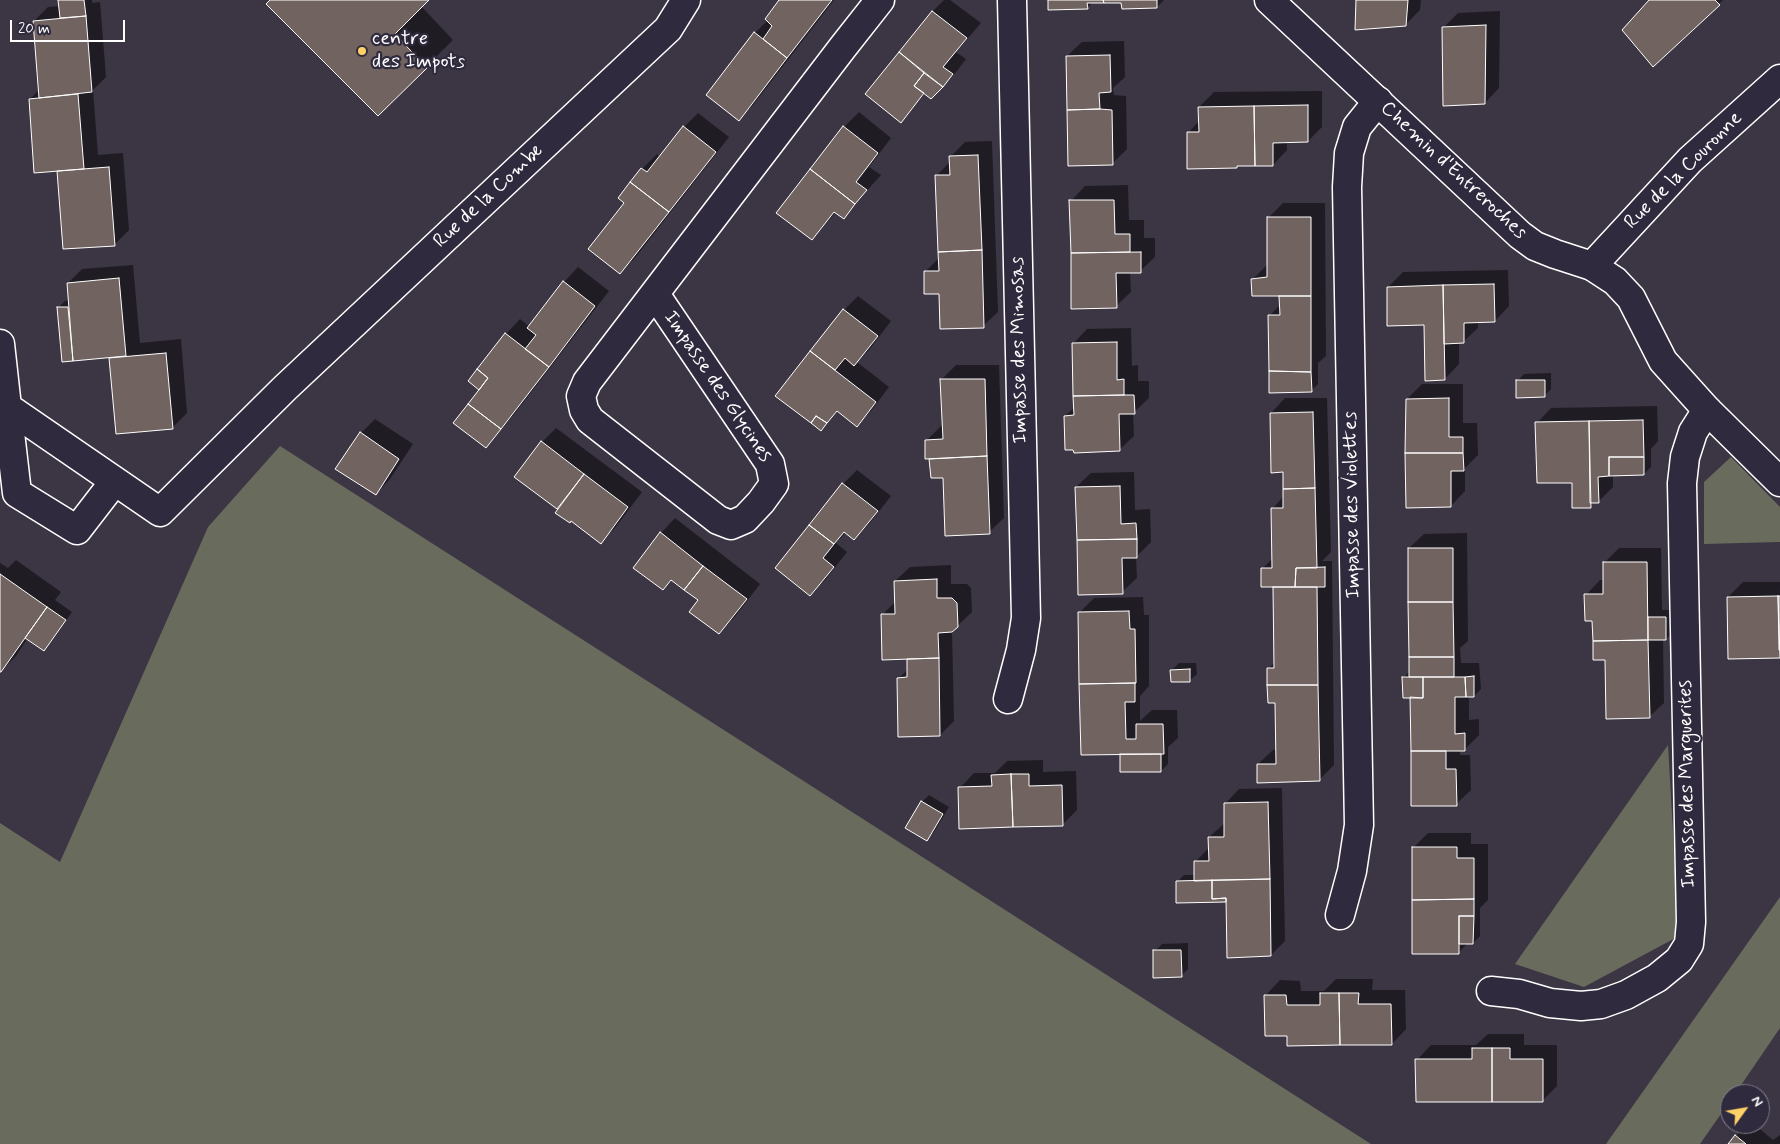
<!DOCTYPE html>
<style>
body{margin:0}
#map{position:relative;width:1780px;height:1144px;overflow:hidden;background:#3c3544;font-family:Mynerve,sans-serif}
canvas{display:block}
.north{position:absolute;left:1720px;top:1084px;width:50px;height:50px;box-sizing:border-box;background:#2f2a3d;border:1px solid #827f8b;border-radius:50%;rotate:58deg;font-size:14px;font-weight:700;line-height:20px;text-align:center;color:#fff}
.north::after{content:'';display:block;margin:auto;width:18px;height:22px;background:#ffd166;clip-path:polygon(50% 0,100% 100%,50% 72%,0 100%)}
.scale{position:absolute;left:10px;top:20px;width:115px;height:22px;box-sizing:border-box;border:2px solid #fff;border-top:0;padding-left:6px;font-size:15px;line-height:18px;white-space:nowrap;color:#fff;-webkit-text-stroke:4px #2f2a3d;paint-order:stroke}
</style>
<div id="map">
<canvas width="1780" height="1144"></canvas>
<div class="north">N</div>
<div class="scale">20 m</div>
</div>
<script>
const ctx = document.querySelector('canvas').getContext('2d');
ctx.lineJoin = 'round';
function fill(path, color) { ctx.fillStyle = color; ctx.fill(path, 'evenodd'); }
const toPath = rows => new Path2D(rows.map(r => 'M' + r).join(''));
function stroke(path, color, width, dash) { ctx.strokeStyle = color; ctx.lineWidth = width; ctx.lineCap = dash ? 'butt' : 'round'; ctx.setLineDash(dash || []); ctx.stroke(path); }
function drawText(font, color, halo, rows, align = 'center') {
  ctx.font = font + ' Mynerve,sans-serif'; ctx.lineWidth = 4.5; ctx.setLineDash([]); ctx.textBaseline = 'middle'; ctx.strokeStyle = halo; ctx.fillStyle = color; for (const [text, x, y, turn = 0] of rows) {
    ctx.save(); ctx.translate(x, y); ctx.rotate((+turn || 0) * Math.PI / 180); ctx.textAlign = isNaN(turn) ? turn : align; if (halo) ctx.strokeText(text, 0, 0); ctx.fillText(text, 0, 0); ctx.restore();
  }
}
fill(toPath([
 [280,446,1371,1144,0,1144,0,823,60,862,208,527],
 [1731,457,1780,507,1780,542,1704,544,1704,482],
 [1668,745,1679,936,1584,987,1515,964],
 [1780,897,1780,1028,1735,1094,1730,1094,1730,1101,1700,1144,1606,1144]
]), '#696b5d');
fill(toPath([
 [59,0,92,0,92,3,100,2,106,77,93,90,98,155,123,153,129,230,115,244,58,170,30,99,40,89,34,21,48,7,59,6],
 [271,0,428,0,421,6,453,40,378,114],
 [781,0,834,0,753,105,739,119,755,33,768,20],
 [944,0,950,0,981,23,956,52,966,59,957,71,931,98,925,93,900,121,867,94,932,12],
 [1049,0,1164,0,1157,7,1123,1,1093,2,1087,8],
 [1358,0,1421,0,1420,10,1406,24],
 [1650,0,1723,0,1653,66],
 [1500,11,1499,88,1485,103,1444,27,1458,13],
 [1124,41,1125,77,1113,88,1114,95,1126,96,1127,149,1113,163,1067,56,1082,42],
 [1322,91,1322,127,1308,141,1287,141,1287,150,1273,165,1188,133,1199,121,1199,107,1214,92],
 [859,112,891,138,869,167,881,175,843,217,836,212,812,239,778,212,844,127],
 [698,113,729,137,635,258,620,272,626,203,642,169,657,154,660,157,684,127],
 [992,141,998,312,983,326,925,272,939,258,936,176,951,161,951,156,965,142],
 [1128,185,1129,220,1144,220,1144,238,1155,238,1155,257,1140,271,1130,272,1131,292,1116,306,1072,307,1071,201,1085,186],
 [1283,203,1325,203,1326,356,1318,363,1318,384,1311,391,1270,315,1281,304,1280,295,1253,279,1267,265,1268,218],
 [133,265,140,343,181,339,187,413,172,428,117,432,110,356,63,360,58,308,65,301,69,300,68,283,82,269],
 [578,267,609,291,515,413,486,447,481,389,506,334,520,319,530,327,564,282],
 [1508,270,1509,306,1495,321,1478,321,1478,328,1463,342,1459,342,1459,364,1445,379,1425,324,1388,287,1403,272],
 [858,296,891,321,869,350,857,362,889,387,871,411,857,425,839,410,821,429,777,396,844,310],
 [1131,328,1132,366,1138,365,1138,381,1149,381,1149,398,1133,413,1134,436,1119,450,1065,416,1075,407,1073,344,1087,329],
 [956,365,999,365,1004,518,989,532,944,477,932,477,931,457,926,441,941,426,944,426,941,380],
 [1551,373,1551,389,1544,396,1517,381,1524,374],
 [1422,384,1463,384,1463,423,1477,423,1478,455,1465,468,1465,491,1451,506,1407,399],
 [1285,398,1327,398,1331,552,1322,561,1332,561,1334,765,1319,780,1258,764,1273,750,1277,750,1277,702,1268,669,1275,662,1274,586,1262,569,1273,558,1272,509,1284,496,1284,471,1271,413],
 [1657,406,1658,441,1651,449,1651,467,1644,474,1613,474,1613,487,1599,501,1595,501,1590,507,1537,423,1551,408],
 [375,419,413,444,390,479,376,494,361,433],
 [556,428,642,492,615,528,600,542,515,476,542,442],
 [857,470,891,496,869,524,854,539,846,532,836,543,847,552,825,580,810,594,843,484],
 [1134,472,1135,510,1150,509,1151,542,1136,557,1137,578,1122,592,1076,487,1091,473],
 [675,518,760,584,734,618,719,632,700,600,672,579,663,589,661,533],
 [1467,533,1468,641,1460,648,1461,663,1479,663,1481,689,1474,696,1469,696,1469,720,1479,719,1479,735,1465,749,1460,749,1460,755,1470,755,1471,790,1456,804,1403,678,1410,671,1409,548,1424,534],
 [1619,548,1661,548,1662,610,1673,610,1673,632,1666,639,1663,639,1664,703,1649,717,1606,659,1586,595,1600,580,1604,580,1604,563],
 [16,560,61,592,55,600,72,612,51,642,44,649,28,638,16,656,1,671,0,563,8,568],
 [951,565,951,584,967,584,971,588,972,612,952,631,954,721,940,735,898,679,908,669,908,657,882,615,896,601,895,581,910,567],
 [1743,582,1780,582,1779,657,1728,597],
 [1143,597,1144,615,1149,615,1149,686,1140,696,1140,721,1152,710,1177,710,1178,738,1168,747,1168,764,1161,771,1121,753,1079,613,1094,598],
 [1179,663,1196,663,1197,674,1189,681,1172,670],
 [1043,760,1043,772,1076,771,1077,810,1062,825,960,788,974,773,995,773,1007,761],
 [1282,788,1285,941,1271,955,1227,899,1226,901,1177,882,1184,875,1195,875,1195,862,1210,847,1209,837,1225,823,1225,804,1239,789],
 [929,795,949,807,934,832,927,839,922,802],
 [1428,833,1471,833,1471,844,1488,844,1488,900,1480,908,1480,936,1473,943,1468,943,1458,953,1414,847],
 [1188,943,1188,969,1181,976,1155,951,1162,944],
 [1336,979,1373,979,1372,990,1405,990,1406,1029,1392,1044,1289,1035,1266,995,1280,980,1300,981,1301,991,1324,991],
 [1488,1034,1524,1034,1524,1045,1557,1045,1557,1086,1543,1100,1417,1060,1431,1045,1476,1045],
 [1747,1124,1754,1124,1773,1140,1780,1135,1780,1144,1729,1144]
]), '#0007');
const building = toPath([
 [58,0,84,0,86,16,60,18,58,0],
 [270,0,429,0,395,34,427,68,378,116,266,4,270,0],
 [779,0,832,0,787,58,763,39,772,26,765,19,779,0],
 [1048,0,1103,0,1104,3,1087,3,1088,9,1048,10,1048,0],
 [1103,0,1157,0,1157,8,1122,9,1121,3,1104,3,1103,0],
 [1356,0,1408,0,1406,26,1355,30,1356,0],
 [1649,0,1715,0,1720,5,1653,67,1622,30,1649,0],
 [932,11,967,38,943,67,953,74,943,87,899,52,932,11],
 [86,16,92,92,39,98,33,21,86,16],
 [1486,25,1485,104,1443,106,1442,27,1486,25],
 [754,32,787,58,739,121,706,95,754,32],
 [899,52,924,73,914,86,924,93,901,123,865,94,899,52],
 [1110,55,1111,92,1099,93,1100,109,1067,110,1066,56,1110,55],
 [924,73,943,87,931,99,914,86,924,73],
 [78,94,84,169,34,173,29,99,78,94],
 [1308,105,1308,142,1273,143,1273,166,1255,166,1254,106,1308,105],
 [1254,106,1255,166,1237,166,1237,168,1187,169,1187,132,1199,132,1198,107,1254,106],
 [1100,109,1112,110,1113,165,1068,166,1067,110,1100,109],
 [683,126,716,152,669,212,630,182,641,168,647,172,683,126],
 [843,126,878,153,856,182,867,190,855,204,810,169,843,126],
 [978,155,982,250,938,252,935,175,950,175,949,156,978,155],
 [109,167,115,246,63,249,57,171,109,167],
 [810,169,855,204,844,219,834,212,812,240,776,213,810,169],
 [630,182,669,212,620,274,588,249,624,203,618,198,630,182],
 [1069,200,1114,200,1115,234,1130,234,1130,252,1071,253,1069,200],
 [1267,217,1311,217,1311,296,1252,296,1251,279,1267,277,1267,217],
 [982,250,984,328,940,329,939,294,924,294,924,271,939,271,938,252,982,250],
 [1141,252,1141,273,1116,273,1117,308,1071,309,1071,253,1141,252],
 [119,278,126,356,73,361,67,283,119,278],
 [563,281,595,306,549,367,525,349,536,335,527,328,563,281],
 [1494,284,1495,322,1464,323,1464,343,1444,344,1443,285,1494,284],
 [1443,285,1445,380,1425,381,1424,325,1387,326,1387,287,1443,285],
 [1279,296,1311,296,1311,372,1269,371,1268,315,1280,315,1279,296],
 [57,307,68,307,73,361,62,362,57,307],
 [843,309,878,336,854,366,845,358,835,370,810,351,843,309],
 [505,333,549,367,501,429,468,404,488,378,477,369,505,333],
 [1117,342,1117,380,1124,379,1124,395,1073,396,1072,343,1117,342],
 [810,351,876,402,857,427,837,411,827,423,816,416,811,423,775,396,810,351],
 [166,353,173,429,116,434,109,358,166,353],
 [477,369,488,378,479,390,468,381,477,369],
 [1269,371,1311,372,1312,392,1269,393,1269,371],
 [940,379,985,379,987,456,925,459,925,440,943,439,940,379],
 [1516,380,1545,380,1545,397,1516,398,1516,380],
 [1124,395,1134,395,1135,414,1119,414,1120,451,1074,453,1073,450,1065,450,1064,416,1074,415,1073,396,1124,395],
 [1449,398,1449,437,1463,437,1463,453,1405,453,1406,399,1449,398],
 [468,404,501,429,486,448,453,423,468,404],
 [1313,412,1315,488,1283,489,1283,472,1271,473,1270,413,1313,412],
 [816,416,827,423,821,431,811,423,816,416],
 [1643,420,1644,457,1609,457,1609,476,1598,477,1599,503,1590,503,1589,421,1643,420],
 [1589,421,1591,508,1572,508,1572,483,1537,483,1535,422,1589,421],
 [360,432,399,459,376,495,335,469,360,432],
 [541,441,584,474,557,509,514,477,541,441],
 [1405,453,1463,453,1464,471,1451,471,1451,507,1406,508,1405,453],
 [987,456,990,534,945,536,943,478,931,478,929,459,987,456],
 [1609,457,1644,457,1644,475,1609,476,1609,457],
 [584,474,628,507,601,544,571,521,570,523,555,513,584,474],
 [842,483,878,511,854,540,844,532,834,544,809,525,842,483],
 [1120,486,1121,524,1136,523,1137,539,1077,540,1075,487,1120,486],
 [1315,488,1317,568,1296,568,1295,587,1261,587,1261,568,1272,568,1271,508,1283,508,1283,489,1315,488],
 [809,525,834,544,823,558,834,567,810,596,775,568,809,525],
 [660,532,703,566,684,590,671,580,663,590,633,568,660,532],
 [1137,539,1137,558,1122,558,1123,594,1078,595,1077,540,1137,539],
 [1408,548,1453,548,1453,602,1408,602,1408,548],
 [1603,562,1647,562,1648,640,1593,641,1592,621,1585,621,1584,594,1603,594,1603,562],
 [703,566,747,599,719,634,689,612,698,600,684,590,703,566],
 [1325,567,1325,587,1295,587,1296,568,1325,567],
 [0,574,47,607,1,672,0,672,0,574],
 [937,579,937,598,952,598,957,603,958,627,952,632,938,633,939,658,882,660,881,614,895,614,894,581,937,579],
 [1273,587,1317,587,1318,685,1267,685,1267,668,1274,668,1273,587],
 [1778,596,1780,658,1728,659,1727,597,1778,596],
 [1778,596,1780,596,1780,650,1779,650,1778,596],
 [1408,602,1453,602,1454,657,1409,657,1408,602],
 [47,607,66,620,44,651,25,638,47,607],
 [1129,611,1130,629,1135,629,1136,683,1079,684,1078,612,1129,611],
 [1648,617,1666,617,1666,640,1648,640,1648,617],
 [1648,640,1650,718,1606,719,1605,660,1593,660,1593,641,1648,640],
 [1409,657,1454,657,1454,677,1409,677,1409,657],
 [939,658,940,736,898,737,897,678,907,677,907,659,939,658],
 [1190,669,1190,682,1171,682,1170,670,1190,669],
 [1474,676,1474,697,1466,697,1465,677,1474,676],
 [1402,677,1423,677,1423,698,1403,698,1402,677],
 [1423,677,1465,677,1466,697,1455,697,1455,734,1465,733,1465,751,1411,751,1410,697,1423,698,1423,677],
 [1135,683,1135,702,1125,702,1126,739,1136,739,1136,724,1163,724,1164,754,1081,755,1079,684,1135,683],
 [1267,685,1318,685,1320,781,1257,783,1257,764,1276,764,1275,703,1268,703,1267,685],
 [1411,751,1446,751,1446,769,1456,769,1457,806,1411,806,1411,751],
 [1120,754,1161,754,1161,772,1120,772,1120,754],
 [1011,774,1013,827,959,829,958,787,992,786,991,775,1011,774],
 [1011,774,1029,774,1029,786,1062,785,1063,826,1013,827,1011,774],
 [921,801,943,814,927,841,905,828,921,801],
 [1268,802,1270,879,1194,881,1194,861,1209,861,1208,837,1224,837,1224,803,1268,802],
 [1412,847,1457,847,1457,858,1474,858,1474,899,1412,900,1412,847],
 [1270,879,1271,956,1227,958,1226,898,1212,899,1212,880,1270,879],
 [1212,880,1212,899,1226,898,1226,902,1176,903,1176,881,1212,880],
 [1474,899,1474,916,1459,916,1459,954,1412,954,1412,900,1474,899],
 [1459,916,1474,916,1473,944,1459,944,1459,916],
 [1153,950,1181,950,1182,977,1153,978,1153,950],
 [1320,993,1339,993,1340,1045,1287,1046,1287,1036,1265,1036,1264,995,1286,995,1287,1005,1320,1005,1320,993],
 [1339,993,1359,993,1358,1004,1391,1004,1392,1045,1340,1045,1339,993],
 [1472,1048,1492,1048,1492,1102,1416,1102,1415,1059,1472,1059,1472,1048],
 [1492,1048,1510,1048,1510,1059,1543,1059,1543,1102,1492,1102,1492,1048],
 [1735,1135,1746,1144,1728,1144,1735,1135]
]);
fill(building, '#71635f');
stroke(building, '#fff', 1);
const minor = toPath([
 [1592,266,1690,160,1780,79],
 [655,294,770,464,774,484,761,502,745,519,731,525,718,520,590,420,584,410,581,396,587,382,843,47,880,0],
 [0,344,7,407,160,512,285,388,668,29,686,0],
 [7,407,17,493,77,530,114,482],
 [1008,699,1021,650,1026,618,1012,0],
 [1340,915,1352,871,1359,825,1347,187,1349,153,1357,127,1378,101],
 [1491,991,1519,994,1550,1003,1581,1006,1601,1004,1626,995,1657,978,1679,960,1689,944,1691,922,1682,483,1685,457,1693,432,1707,410]
]);
const tertiary = toPath([
 [1269,0,1520,235,1535,246,1555,254,1592,266,1615,281,1631,298,1663,361,1707,410,1780,482]
]);
stroke(minor, '#fff', 31);
stroke(tertiary, '#fff', 31);
stroke(minor, '#2f2a3d', 28);
stroke(tertiary, '#2f2a3d', 28);
for (const [x, y, r, color] of [
 [362,51,5,"#ffd166"]
]) { const dot = new Path2D(); dot.arc(x, y, r, 0, 2 * Math.PI); ctx.fillStyle = color; ctx.fill(dot); stroke(dot, '#2f2a3d', 2); }
drawText('20px', '#fff', '#2f2a3d', [
 ["centre",372,40],
 ["des Impots",372,63]
], 'left');
drawText('20px', '#fff', '#2f2a3d', [
 ["Chemin d'Entreroches",1453,171,43],
 ["Rue de la Couronne",1684,171,-45],
 ["Rue de la Combe",489,197,-43],
 ["Impasse des Mimosas",1020,350,-91],
 ["Impasse des Glycines",717,387,56],
 ["Impasse des Violettes",1353,505,-91],
 ["Impasse des Marguerites",1688,784,-91]
]);
</script>
